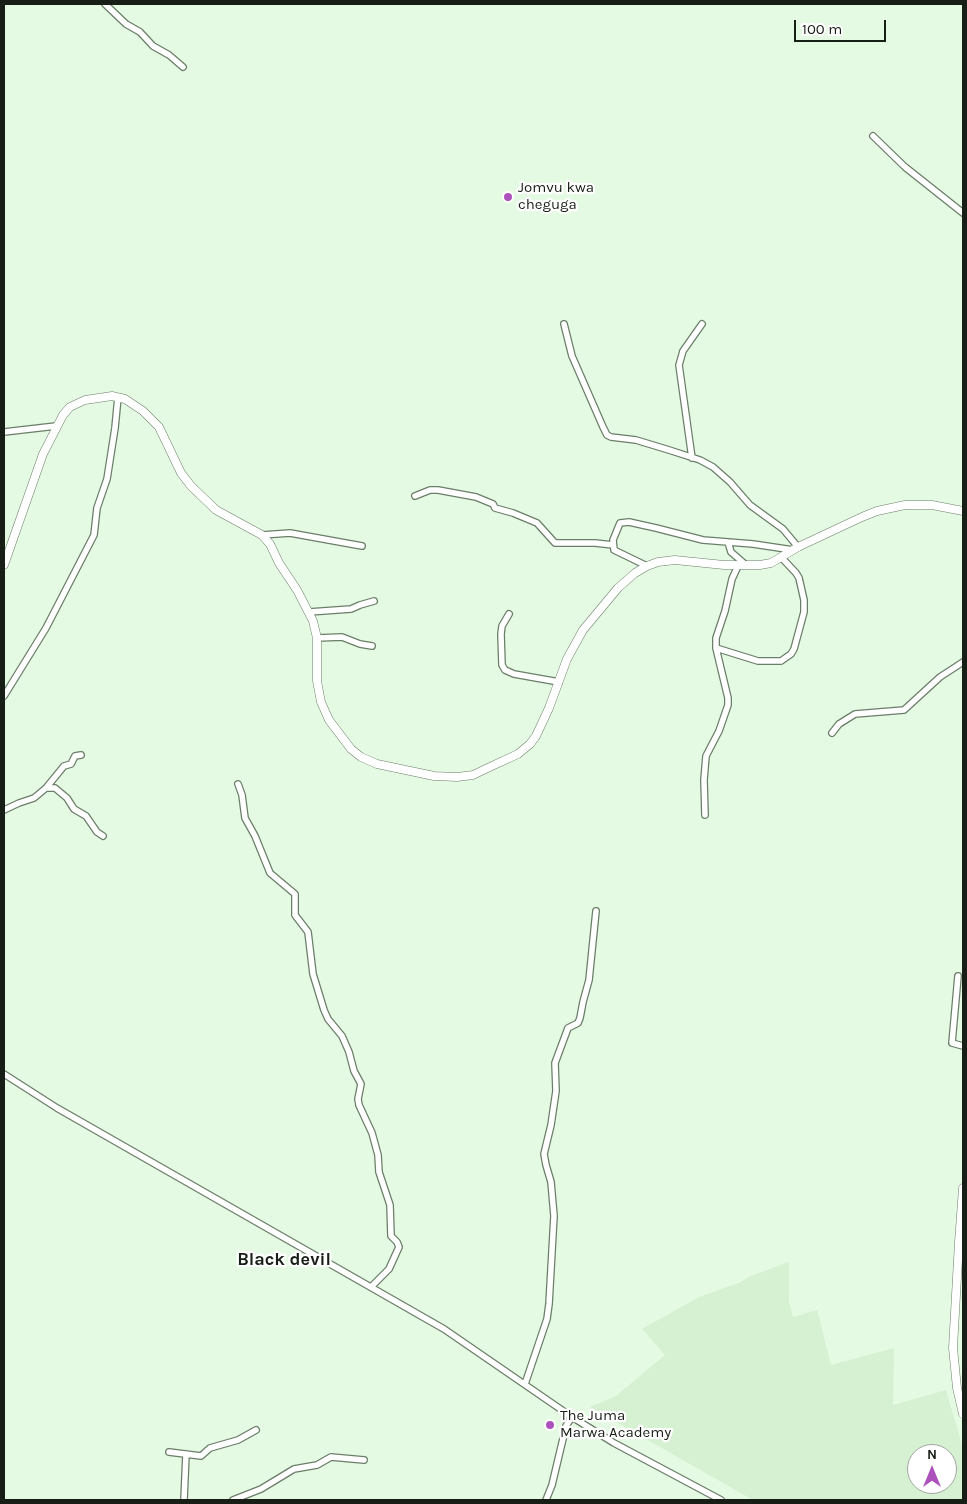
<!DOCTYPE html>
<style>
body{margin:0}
#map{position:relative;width:967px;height:1504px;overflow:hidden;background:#e5fae2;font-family:Karla,sans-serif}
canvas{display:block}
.frame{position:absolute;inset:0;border:5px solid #171e16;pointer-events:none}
.north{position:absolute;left:907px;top:1444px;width:50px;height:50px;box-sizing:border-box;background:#fff;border:1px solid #a2a5a2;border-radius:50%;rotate:0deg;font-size:14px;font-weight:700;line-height:20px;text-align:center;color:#171e16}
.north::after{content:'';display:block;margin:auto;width:18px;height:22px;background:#ad51bc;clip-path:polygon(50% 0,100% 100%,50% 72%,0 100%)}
.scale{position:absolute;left:794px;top:20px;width:92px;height:22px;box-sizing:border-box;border:2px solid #171e16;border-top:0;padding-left:6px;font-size:15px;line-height:18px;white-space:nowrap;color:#171e16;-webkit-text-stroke:4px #fff;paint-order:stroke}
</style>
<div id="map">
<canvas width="967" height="1504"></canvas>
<div class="frame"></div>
<div class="north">N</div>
<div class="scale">100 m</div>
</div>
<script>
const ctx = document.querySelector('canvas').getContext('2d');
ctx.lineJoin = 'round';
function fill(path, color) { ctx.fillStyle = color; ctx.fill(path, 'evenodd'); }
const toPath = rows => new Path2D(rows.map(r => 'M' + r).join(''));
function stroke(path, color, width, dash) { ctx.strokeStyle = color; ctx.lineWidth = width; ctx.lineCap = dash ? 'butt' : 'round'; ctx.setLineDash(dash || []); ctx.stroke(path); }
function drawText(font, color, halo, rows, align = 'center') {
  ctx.font = font + ' Karla,sans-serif'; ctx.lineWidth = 4.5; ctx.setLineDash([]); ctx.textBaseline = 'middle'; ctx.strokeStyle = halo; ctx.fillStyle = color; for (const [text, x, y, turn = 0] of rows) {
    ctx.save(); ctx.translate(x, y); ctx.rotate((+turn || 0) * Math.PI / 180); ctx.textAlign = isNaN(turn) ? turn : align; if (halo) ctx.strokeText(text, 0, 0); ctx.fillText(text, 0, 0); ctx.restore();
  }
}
fill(toPath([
 [789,1262,789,1302,793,1317,817,1310,831,1365,894,1348,893,1405,946,1390,963,1448,963,1500,753,1500,590,1407,616,1396,665,1355,642,1329,699,1297,739,1283,751,1276],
 [917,1454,947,1454,947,1484,917,1484]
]), '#d6f0d2');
const minor = toPath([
 [105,4,126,24,140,32,153,46,169,55,183,67],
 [873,136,905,167,963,213],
 [564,324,572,356,603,427,607,435,611,437,636,440,669,450,700,460,713,467,730,482,750,505,783,529,798,547],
 [4,432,56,426],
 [692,458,679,365,683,351,702,324],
 [415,496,430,490,438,490,476,497,493,504,495,508,513,513,537,523,555,543,595,543,613,545],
 [262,535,290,533,362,546],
 [728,542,731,552,746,565],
 [647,566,614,550,613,540,620,523,629,522,656,528,703,540,753,544,793,550],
 [309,612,351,609,360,605,374,601],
 [509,614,502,626,501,634,502,665,505,670,514,674,559,682],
 [317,638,342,637,360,644,372,646],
 [716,648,758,661,781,661,791,654,794,649,804,612,804,600,799,578,796,573,781,557],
 [4,696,46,628,94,535,97,508,107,479,115,428,118,397],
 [832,733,839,724,855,714,904,710,940,677,963,662],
 [238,784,242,795,245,818,255,836,270,873,295,894,295,915,308,932,313,974,324,1010,328,1019,342,1036,349,1052,354,1071,361,1084,358,1099,359,1105,372,1133,378,1155,379,1172,390,1205,391,1236,397,1242,399,1247,389,1269,371,1287],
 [46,788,55,788,67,798,74,809,86,816,97,832,103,836],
 [4,810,19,803,34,798,46,788,64,766,71,764,75,756,81,755],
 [705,815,704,780,706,756,719,731,728,705,728,698,716,648,716,638,725,611,732,579,738,566],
 [958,976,952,1043,963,1046],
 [4,1074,57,1108,444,1329,572,1417,614,1443,721,1500],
 [525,1384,547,1319,549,1304,554,1216,551,1182,546,1165,544,1154,551,1125,556,1091,555,1063,568,1028,578,1023,580,1018,583,1002,589,980,596,911],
 [169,1452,201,1456,210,1448,238,1440,256,1430],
 [184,1500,186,1454],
 [233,1500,261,1489,294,1469,317,1465,331,1457,364,1460],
 [546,1500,552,1485,566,1426,572,1417]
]);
const secondary = toPath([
 [4,565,43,454,63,415,70,407,85,400,112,396,125,399,143,411,159,427,181,473,191,486,216,510,262,535,270,544,279,563,297,590,313,621,317,638,317,681,321,702,329,720,351,749,361,757,377,764,434,776,457,777,473,775,494,765,518,754,530,744,536,736,549,708,567,659,583,630,618,588,635,573,647,566,658,562,675,560,724,565,760,565,771,563,798,547,862,517,877,511,905,505,932,505,963,511],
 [963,1188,959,1242,953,1348,957,1388,963,1414]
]);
stroke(minor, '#6b7e69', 8);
stroke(secondary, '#6b7e69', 9);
stroke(minor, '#fff', 5.5);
stroke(secondary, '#fff', 8);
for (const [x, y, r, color] of [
 [508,197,5,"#ad51bc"],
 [550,1425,5,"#ad51bc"]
]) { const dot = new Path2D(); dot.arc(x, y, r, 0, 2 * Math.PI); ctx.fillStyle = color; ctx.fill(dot); stroke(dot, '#fff', 2); }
drawText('15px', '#171e16', '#fff', [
 ["Jomvu kwa",518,188],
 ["cheguga",518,205],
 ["The Juma",560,1416],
 ["Marwa Academy",560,1433]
], 'left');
drawText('bold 18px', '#171e16', '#fff', [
 ["Black devil",284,1260]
]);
</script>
